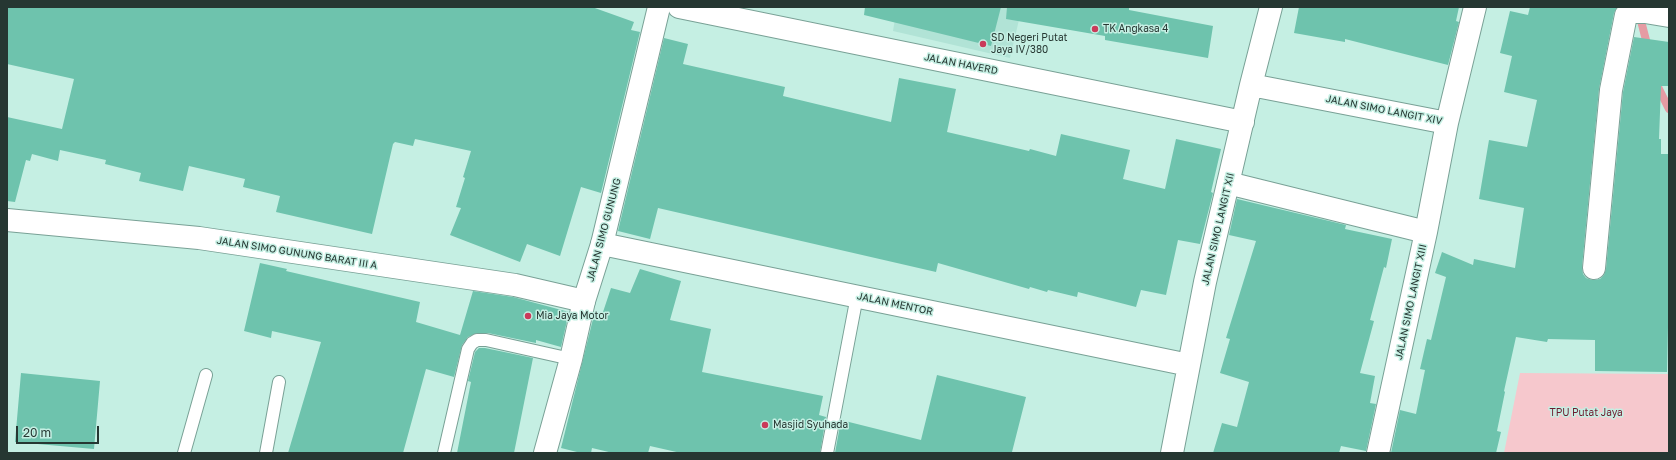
<!DOCTYPE html>
<style>
body{margin:0}
#map{position:relative;width:1676px;height:460px;overflow:hidden;background:#c5efe3;font-family:"Golos Text",sans-serif}
canvas{display:block}
.frame{position:absolute;inset:0;border:8px solid #263732;pointer-events:none}
.scale{position:absolute;left:16px;top:426px;width:83px;height:18px;box-sizing:border-box;border:2px solid #263732;border-top:0;padding-left:5px;font-size:12px;line-height:14px;white-space:nowrap;color:#263732;-webkit-text-stroke:3px #c5efe3;paint-order:stroke}
</style>
<div id="map">
<canvas width="1676" height="460"></canvas>
<div class="frame"></div>
<div class="scale">20 m</div>
</div>
<script>
const ctx = document.querySelector('canvas').getContext('2d');
ctx.lineJoin = 'round';
function fill(path, color) { ctx.fillStyle = color; ctx.fill(path, 'evenodd'); }
const toPath = rows => new Path2D(rows.map(r => 'M' + r).join(''));
function stroke(path, color, width, dash) { ctx.strokeStyle = color; ctx.lineWidth = width; ctx.lineCap = dash ? 'butt' : 'round'; ctx.setLineDash(dash || []); ctx.stroke(path); }
function drawText(font, color, halo, rows, align = 'center') {
  ctx.font = font + ' "Golos Text",sans-serif'; ctx.lineWidth = 3; ctx.setLineDash([]); ctx.textBaseline = 'middle'; ctx.strokeStyle = halo; ctx.fillStyle = color; for (const [text, x, y, turn = 0] of rows) {
    ctx.save(); ctx.translate(x, y); ctx.rotate((+turn || 0) * Math.PI / 180); ctx.textAlign = isNaN(turn) ? turn : align; if (halo) ctx.strokeText(text, 0, 0); ctx.fillText(text, 0, 0); ctx.restore();
  }
}
fill(toPath([
 [897,7,1022,7,1010,58,893,31]
]), '#b1e3d6');
fill(toPath([
 [1520,373,1669,374,1669,453,1504,453]
]), '#f6c8cd');
stroke(toPath([
 [1639,13,1648,48],
 [1657,85,1669,109]
]), '#e59ba3', 8);
fill(toPath([
 [7,7,592,7,634,22,631,30,640,32,601,193,581,187,560,256,527,244,520,262,450,235,461,208,456,207,465,178,463,177,471,151,415,139,413,146,395,142,393,144,372,234,276,212,280,196,243,187,245,179,189,166,183,191,139,181,141,173,105,164,106,160,60,150,58,161,32,154,30,161,26,160,15,202,7,201,7,117,62,129,74,79,7,64],
 [865,7,1001,7,991,46,864,15],
 [1007,7,1129,7,1129,10,1213,26,1208,58,1105,40,1105,36,1006,19],
 [1299,7,1459,7,1456,21,1459,22,1448,65,1345,39,1345,42,1294,33],
 [1530,7,1617,7,1614,13,1599,89,1582,267,1583,274,1586,278,1592,280,1600,279,1604,275,1606,269,1623,92,1634,37,1669,42,1669,86,1661,86,1659,139,1661,139,1661,154,1669,154,1669,327,1668,327,1667,372,1595,371,1595,340,1548,339,1547,342,1516,337,1504,391,1505,392,1497,431,1501,432,1496,453,1391,453,1400,410,1416,414,1425,370,1420,369,1427,339,1431,340,1446,277,1435,273,1442,252,1473,265,1474,259,1515,268,1524,208,1479,199,1489,140,1527,147,1537,100,1504,92,1512,56,1500,53,1510,11,1528,15],
 [664,38,688,44,683,64,785,87,783,96,891,122,899,78,956,89,947,132,1029,151,1030,149,1056,156,1061,134,1130,150,1123,179,1165,189,1176,139,1221,149,1211,192,1213,193,1200,244,1178,240,1166,295,1141,290,1136,307,1078,292,1077,297,1048,290,1047,292,1030,287,1029,289,938,263,936,272,658,208,650,239,618,231],
 [1237,199,1346,225,1345,229,1392,239,1386,268,1384,267,1370,320,1374,321,1360,373,1375,376,1370,403,1376,404,1366,451,1341,446,1339,453,1213,453,1222,423,1237,427,1249,382,1220,373,1230,339,1226,338,1256,241,1229,235],
 [260,263,287,269,286,271,420,302,416,322,460,335,473,291,513,297,569,312,561,347,536,340,536,343,488,333,477,333,468,337,462,345,454,377,426,369,403,453,288,453,321,342,272,331,271,338,244,331],
 [640,269,681,281,670,320,711,329,702,372,823,396,819,415,826,417,820,453,681,453,650,446,648,453,613,453,592,448,591,453,581,453,561,448,593,319,600,321,611,288,630,293],
 [479,348,485,348,533,358,514,453,457,453,471,382,468,381,475,352],
 [21,373,100,381,94,449,15,442],
 [937,375,1026,397,1012,452,835,453,841,420,921,440]
]), '#6ec3ad');
const service = toPath([
 [184,453,206,375],
 [266,453,279,382],
 [444,453,468,349,472,343,477,340,486,340,571,359],
 [827,453,857,296]
]);
const minor = toPath([
 [679,7,1243,122],
 [1251,85,1447,123,1475,7],
 [1228,183,1426,232,1378,453],
 [7,220,199,238,515,285,584,301],
 [1426,232,1447,123],
 [602,244,1189,365],
 [1594,268,1611,90,1626,15,1629,12,1645,12,1669,16],
 [1172,453,1205,282,1251,85,1271,7]
]);
const secondary = toPath([
 [545,453,571,359,584,301,602,244,659,7]
]);
stroke(service, '#79a196', 14);
stroke(minor, '#79a196', 24);
stroke(secondary, '#79a196', 24);
stroke(service, '#fff', 12);
stroke(minor, '#fff', 22);
stroke(secondary, '#fff', 22);
for (const [x, y, r, color] of [
 [1095,29,4,"#ca3a5a"],
 [983,44,4,"#ca3a5a"],
 [528,316,4,"#ca3a5a"],
 [765,425,4,"#ca3a5a"]
]) { const dot = new Path2D(); dot.arc(x, y, r, 0, 2 * Math.PI); ctx.fillStyle = color; ctx.fill(dot); stroke(dot, '#c5efe3', 1.5); }
drawText('10px', '#263732', '#c5efe3', [
 ["TK Angkasa 4",1103,29],
 ["SD Negeri Putat",991,38],
 ["Jaya IV/380",991,50],
 ["Mia Jaya Motor",536,316],
 ["Masjid Syuhada",773,425]
], 'left');
drawText('10px', '#263732', '#c5efe3', [
 ["JALAN HAVERD",961,64,11],
 ["JALAN SIMO LANGIT XIV",1384,110,11],
 ["JALAN SIMO LANGIT XII",1218,229,-77],
 ["JALAN SIMO GUNUNG",604,230,-75],
 ["JALAN SIMO GUNUNG BARAT III A",297,253,9],
 ["JALAN SIMO LANGIT XIII",1411,302,-78],
 ["JALAN MENTOR",895,304,12]
]);
drawText('10px', '#6f1a2e', '#c5efe3', [
 ["TPU Putat Jaya",1586,413]
]);
</script>
